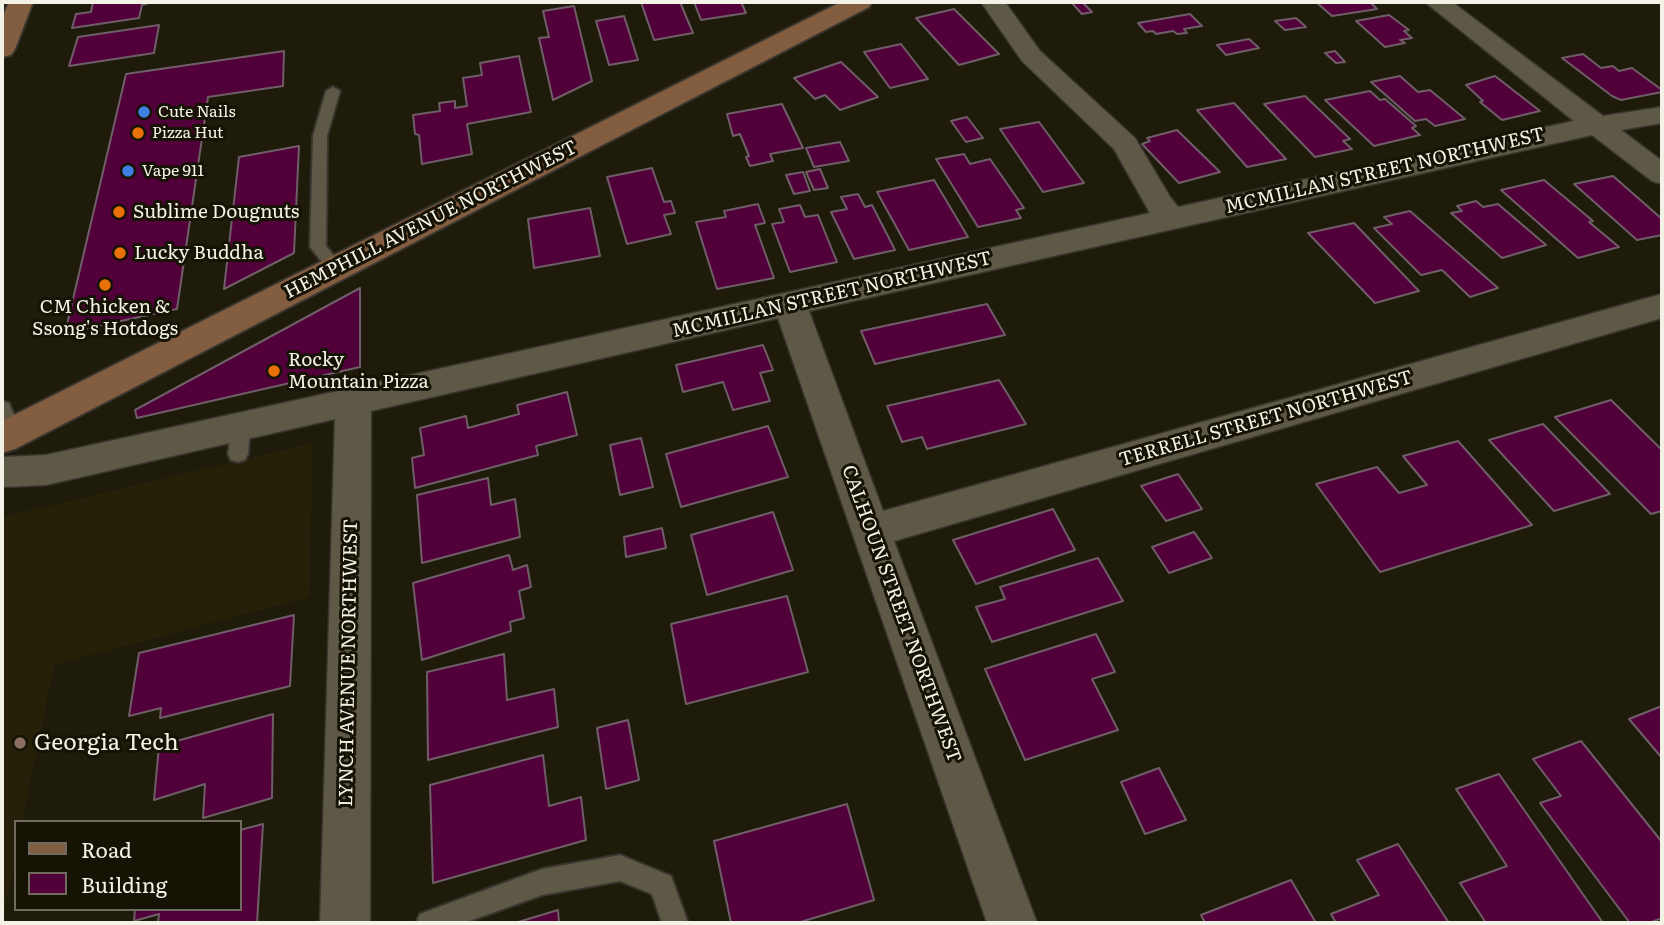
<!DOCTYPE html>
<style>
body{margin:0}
#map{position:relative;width:1664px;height:925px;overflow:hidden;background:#1f1b0b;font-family:Literata,serif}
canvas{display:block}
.frame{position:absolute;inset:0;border:4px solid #f4f1e7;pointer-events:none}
.legend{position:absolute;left:14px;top:820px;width:228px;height:91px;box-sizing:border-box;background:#161204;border:2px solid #6f6b5f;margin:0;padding:9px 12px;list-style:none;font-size:21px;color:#f4f1e7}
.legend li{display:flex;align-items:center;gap:14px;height:35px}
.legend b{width:35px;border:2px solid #6f6b5f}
</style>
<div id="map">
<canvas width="1664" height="925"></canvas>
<div class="frame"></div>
<ul class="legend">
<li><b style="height:9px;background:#835d40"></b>Road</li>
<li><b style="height:19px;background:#51003a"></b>Building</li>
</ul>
</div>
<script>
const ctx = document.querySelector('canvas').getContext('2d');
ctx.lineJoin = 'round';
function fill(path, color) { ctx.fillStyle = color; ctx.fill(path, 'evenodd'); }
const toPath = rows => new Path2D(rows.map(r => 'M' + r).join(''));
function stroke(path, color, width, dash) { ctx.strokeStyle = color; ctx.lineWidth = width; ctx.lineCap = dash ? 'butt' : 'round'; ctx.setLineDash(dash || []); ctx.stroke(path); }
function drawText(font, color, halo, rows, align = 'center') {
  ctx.font = font + ' Literata,serif'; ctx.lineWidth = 6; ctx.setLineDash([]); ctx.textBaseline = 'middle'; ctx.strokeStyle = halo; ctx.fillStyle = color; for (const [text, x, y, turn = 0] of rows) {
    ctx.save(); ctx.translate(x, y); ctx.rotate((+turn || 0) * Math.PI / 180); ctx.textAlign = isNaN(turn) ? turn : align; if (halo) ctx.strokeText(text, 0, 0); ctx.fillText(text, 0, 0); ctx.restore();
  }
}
fill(toPath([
 [313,443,309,597,54,665,22,822,16,822,16,855,2,923,2,517]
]), '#262009');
const building = toPath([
 [93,2,152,2,142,5,139,18,72,28,76,14,91,12,93,2],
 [641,2,680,2,693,33,654,40,641,2],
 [694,2,741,2,746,13,701,20,694,2],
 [1071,2,1082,2,1092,12,1082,14,1071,2],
 [1316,2,1374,2,1371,3,1377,9,1332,16,1316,2],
 [574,6,592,81,553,100,539,38,549,37,543,11,574,6],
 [954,9,999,54,959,65,916,18,954,9],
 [1190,14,1202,26,1184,29,1187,33,1177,34,1173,31,1156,34,1153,31,1146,32,1138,23,1190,14],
 [1389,15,1409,30,1404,31,1412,38,1400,40,1405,43,1385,47,1356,21,1389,15],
 [624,16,638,60,609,65,596,21,624,16],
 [1296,18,1306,27,1285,30,1275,21,1296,18],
 [159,25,154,53,69,66,78,37,159,25],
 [1249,39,1259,48,1226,55,1217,45,1249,39],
 [901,44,928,79,890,88,864,52,901,44],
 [284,51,283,86,208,97,177,309,65,333,126,74,284,51],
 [1335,51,1345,62,1336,63,1325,53,1335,51],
 [1583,54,1601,68,1613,66,1619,71,1632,68,1662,90,1662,92,1621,100,1612,96,1562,58,1583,54],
 [519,56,531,112,467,124,472,154,422,164,419,135,415,134,413,115,440,111,439,103,455,101,455,108,467,106,463,78,482,75,480,63,519,56],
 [841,62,878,97,840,110,825,95,815,99,794,78,841,62],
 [1400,76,1418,92,1430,90,1465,119,1435,126,1426,119,1415,121,1371,82,1400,76],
 [1495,76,1540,111,1502,120,1480,102,1483,101,1466,85,1495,76],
 [1370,91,1380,100,1385,99,1416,126,1412,128,1420,135,1374,146,1325,100,1370,91],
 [1305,96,1350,139,1343,141,1352,149,1315,157,1264,104,1305,96],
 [1234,103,1286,159,1247,167,1197,110,1234,103],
 [782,104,803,148,770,154,773,161,750,166,746,157,749,156,740,134,733,136,727,114,782,104],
 [967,117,983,138,966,142,951,121,967,117],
 [1039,122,1084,183,1043,192,1000,129,1039,122],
 [1177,130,1220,172,1179,183,1142,144,1150,141,1147,138,1177,130],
 [840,142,849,161,814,167,806,148,840,142],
 [299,146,294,253,224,289,239,157,299,146],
 [964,154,970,164,990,159,1024,208,1016,210,1021,218,978,227,936,159,964,154],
 [652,168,664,202,671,201,675,213,664,215,671,234,627,244,607,177,652,168],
 [820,169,828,188,814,190,806,172,820,169],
 [803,172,810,191,794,194,786,175,803,172],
 [1613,176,1662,219,1662,235,1637,240,1574,184,1613,176],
 [934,180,968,237,909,250,877,192,934,180],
 [1544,180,1593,221,1589,222,1619,247,1578,258,1501,190,1544,180],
 [858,194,865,207,872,205,895,250,854,259,831,212,847,209,841,197,858,194],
 [1476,201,1483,207,1498,204,1546,245,1502,258,1451,213,1462,211,1457,206,1476,201],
 [758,204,765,223,755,225,774,278,717,289,696,222,726,217,724,211,758,204],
 [800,205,805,217,818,215,837,262,790,272,772,224,784,222,779,209,800,205],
 [590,208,600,256,534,268,528,219,590,208],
 [1410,211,1498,288,1470,297,1442,270,1421,275,1374,228,1392,224,1384,217,1410,211],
 [1354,223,1419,291,1375,303,1308,233,1354,223],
 [360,288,360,367,137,418,135,410,360,288],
 [987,304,1005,335,875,364,861,331,987,304],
 [763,345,773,370,760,373,770,401,733,410,723,382,683,392,676,365,763,345],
 [999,380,1026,424,927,449,922,437,902,442,887,406,999,380],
 [567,392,577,435,536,446,538,455,415,488,412,458,424,455,420,428,466,416,468,428,519,414,517,405,567,392],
 [1611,400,1662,450,1662,511,1651,514,1555,417,1611,400],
 [1543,424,1610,494,1554,511,1489,440,1543,424],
 [768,426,788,477,681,507,666,454,768,426],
 [641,438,653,487,620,495,610,445,641,438],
 [1458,441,1532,525,1380,572,1316,484,1377,467,1399,493,1427,485,1403,456,1458,441],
 [1178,474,1202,509,1166,521,1141,486,1178,474],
 [488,478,491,505,515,499,520,537,422,563,417,495,488,478],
 [1053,509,1075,550,976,584,953,540,1053,509],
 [773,512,793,570,707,595,691,535,773,512],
 [662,528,666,548,626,557,624,537,662,528],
 [1194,532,1212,558,1169,573,1152,547,1194,532],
 [509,555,513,570,527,565,531,587,519,591,524,618,510,622,511,631,422,660,413,583,509,555],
 [1098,558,1123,601,992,642,976,607,1005,599,1000,587,1098,558],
 [787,596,808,672,686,704,671,624,787,596],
 [294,615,290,686,160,718,161,708,129,716,139,653,294,615],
 [1096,634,1115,672,1092,679,1118,730,1025,760,985,669,1096,634],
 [504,654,507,700,554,689,558,727,428,760,427,672,504,654],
 [1662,706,1662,758,1629,719,1662,706],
 [273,714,272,798,203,818,205,784,154,800,159,746,273,714],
 [628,720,639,780,606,789,597,728,628,720],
 [1581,741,1662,842,1662,918,1649,923,1630,923,1540,803,1561,796,1533,759,1581,741],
 [543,755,549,806,581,797,586,840,433,883,430,785,543,755],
 [1159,768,1186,820,1145,834,1121,782,1159,768],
 [1499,774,1603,923,1486,923,1460,883,1507,866,1456,789,1499,774],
 [847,804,874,900,797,923,731,923,714,841,847,804],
 [263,824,257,923,158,923,159,914,134,921,135,909,240,909,240,830,263,824],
 [1398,844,1449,923,1336,923,1331,914,1379,895,1357,860,1398,844],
 [1291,880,1316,923,1205,923,1201,915,1291,880],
 [558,910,559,923,515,923,558,910]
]);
fill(building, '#51003a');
stroke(building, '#6f5d67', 2);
const lane = toPath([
 [333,87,340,91,327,136,326,246,344,268,336,274,330,272,310,247,313,136,326,91,333,87],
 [2,401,9,403,11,408,22,432,20,437,13,440,6,437,4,432,2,401],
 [241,420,248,422,250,427,248,454,245,460,238,462,231,460,228,454,232,427,234,422,241,420],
 [620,855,671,876,688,923,662,923,652,894,620,881,542,895,464,923,416,923,420,914,542,869,620,855]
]);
const street = toPath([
 [981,2,1005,2,1040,51,1135,138,1170,197,1178,207,1574,121,1425,2,1452,2,1603,116,1662,107,1662,123,1621,130,1662,161,1662,184,1652,181,1592,135,809,311,883,511,1662,294,1662,318,894,541,1037,923,987,923,778,318,371,411,370,923,320,923,335,419,46,485,2,487,2,457,46,455,1150,213,1114,149,1022,61,981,2]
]);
const secondary = toPath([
 [9,2,33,2,15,49,11,55,2,57,2,18,9,2],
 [841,2,872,2,869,7,15,449,2,453,2,421,841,2]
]);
stroke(lane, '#38352e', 4);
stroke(street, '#38352e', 3);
stroke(secondary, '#38352e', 4);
fill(lane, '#5e5947');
fill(street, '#5e5947');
fill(secondary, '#835d40');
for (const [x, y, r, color] of [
 [144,112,7,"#3f7fe0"],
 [138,133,7,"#e8710a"],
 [128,171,7,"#3f7fe0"],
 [119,212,7,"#e8710a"],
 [120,253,7,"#e8710a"],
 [105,285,7,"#e8710a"],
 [274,371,7,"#e8710a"],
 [20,743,7,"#8d6e63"]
]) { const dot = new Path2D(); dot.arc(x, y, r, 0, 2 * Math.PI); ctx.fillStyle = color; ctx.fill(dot); stroke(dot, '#161204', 2.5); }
drawText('16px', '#f4f1e7', '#161204', [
 ["Cute Nails",158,112],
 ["Pizza Hut",152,133],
 ["Vape 911",142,171]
], 'left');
drawText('19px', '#f4f1e7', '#161204', [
 ["MCMILLAN STREET NORTHWEST",1385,171,-13],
 ["HEMPHILL AVENUE NORTHWEST",431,220,-27],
 ["MCMILLAN STREET NORTHWEST",832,295,-13],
 ["TERRELL STREET NORTHWEST",1266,419,-16],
 ["CALHOUN STREET NORTHWEST",901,614,70],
 ["LYNCH AVENUE NORTHWEST",349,663,-89]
]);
drawText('19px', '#f4f1e7', '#161204', [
 ["Sublime Dougnuts",133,212],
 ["Lucky Buddha",134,253],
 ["CM Chicken &",105,307,"center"],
 ["Ssong's Hotdogs",105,329,"center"],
 ["Rocky",288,360],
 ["Mountain Pizza",288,382]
], 'left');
drawText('23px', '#f4f1e7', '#161204', [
 ["Georgia Tech",34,743]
], 'left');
</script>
